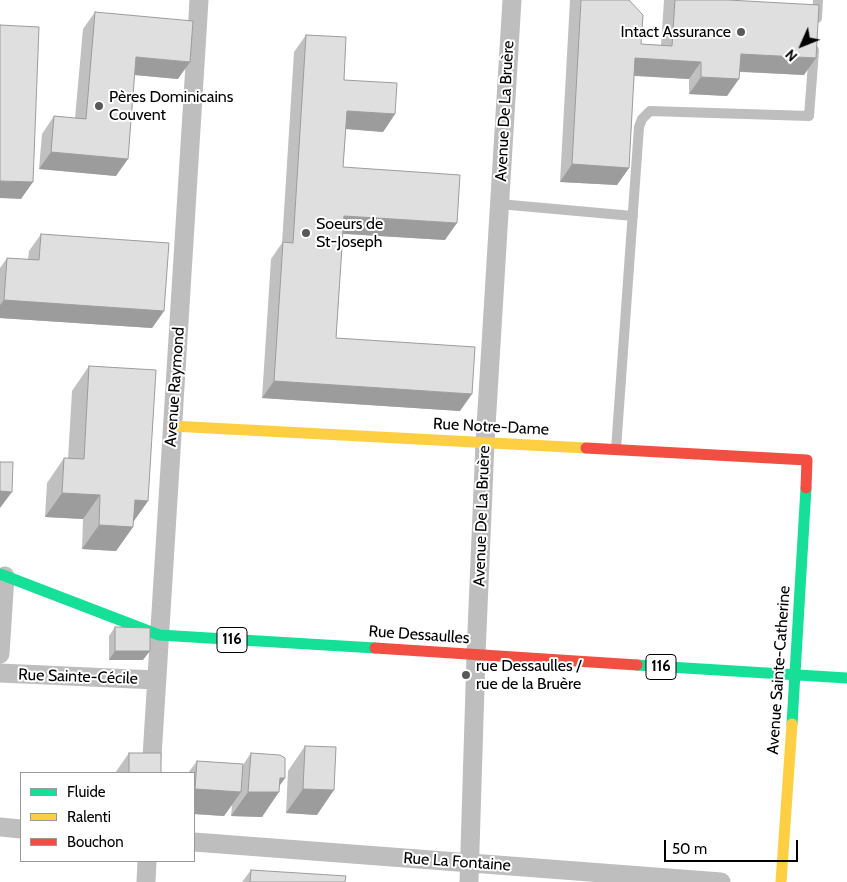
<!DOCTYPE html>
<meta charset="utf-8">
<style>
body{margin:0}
#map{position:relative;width:847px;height:882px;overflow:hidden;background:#fff;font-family:Cabin,sans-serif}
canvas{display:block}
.legend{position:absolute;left:20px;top:772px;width:175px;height:90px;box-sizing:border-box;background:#fff;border:1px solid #999;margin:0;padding:6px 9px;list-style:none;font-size:15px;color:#000}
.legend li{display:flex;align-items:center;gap:10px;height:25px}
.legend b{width:25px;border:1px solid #999}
.north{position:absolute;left:777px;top:20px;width:50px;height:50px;-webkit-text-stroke:4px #fff;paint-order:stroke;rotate:226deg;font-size:14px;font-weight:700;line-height:20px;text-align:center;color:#000}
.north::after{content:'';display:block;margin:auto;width:18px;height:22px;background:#000;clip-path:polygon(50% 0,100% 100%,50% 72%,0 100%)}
.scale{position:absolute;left:664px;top:840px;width:134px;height:22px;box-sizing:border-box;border:2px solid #000;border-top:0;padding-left:6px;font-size:15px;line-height:18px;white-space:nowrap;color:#000;-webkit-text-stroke:4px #fff;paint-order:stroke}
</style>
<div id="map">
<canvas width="847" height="882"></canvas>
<ul class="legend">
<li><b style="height:6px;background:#16e098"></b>Fluide</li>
<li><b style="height:6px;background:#ffcf43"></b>Ralenti</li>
<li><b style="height:6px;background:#f24e42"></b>Bouchon</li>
</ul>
<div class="north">N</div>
<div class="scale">50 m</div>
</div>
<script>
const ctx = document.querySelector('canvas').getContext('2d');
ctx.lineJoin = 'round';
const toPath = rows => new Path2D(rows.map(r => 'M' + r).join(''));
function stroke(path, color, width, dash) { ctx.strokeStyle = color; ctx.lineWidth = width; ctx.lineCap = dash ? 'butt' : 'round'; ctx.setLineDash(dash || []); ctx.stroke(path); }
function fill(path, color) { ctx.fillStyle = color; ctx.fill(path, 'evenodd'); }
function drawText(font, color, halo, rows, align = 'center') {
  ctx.font = font + ' Cabin,sans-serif'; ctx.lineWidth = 4; ctx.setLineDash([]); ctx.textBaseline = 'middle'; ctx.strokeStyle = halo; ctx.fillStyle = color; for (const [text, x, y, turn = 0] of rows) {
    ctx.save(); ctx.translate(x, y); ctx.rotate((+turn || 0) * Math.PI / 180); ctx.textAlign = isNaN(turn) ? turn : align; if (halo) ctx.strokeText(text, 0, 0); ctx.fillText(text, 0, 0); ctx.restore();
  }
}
stroke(toPath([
 [817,18,818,0],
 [499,204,633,216],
 [616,449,639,127,642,119,650,111,809,116,814,50]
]), '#bebebe', 10);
stroke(toPath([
 [0,654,5,576],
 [0,673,156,680],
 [151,773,199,0],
 [0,827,21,829],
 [194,842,721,882],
 [146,882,147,861],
 [469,882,476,655,485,443,512,0]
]), '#bebebe', 19);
stroke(toPath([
 [0,574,159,635,375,648],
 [637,665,847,678],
 [792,724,806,488]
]), '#16e098', 11);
stroke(toPath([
 [172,426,586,448],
 [781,882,792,724]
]), '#ffcf43', 11);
stroke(toPath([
 [586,448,807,460,806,488],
 [375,648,637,665]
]), '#f24e42', 11);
fill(toPath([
 [570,0,629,0,641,44,661,45,664,0,728,0,804,75,740,72,727,96,689,94,689,79,634,76,629,168,617,185,560,182],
 [95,12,178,79,135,75,116,176,39,169,42,134,54,116,75,118,83,29],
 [306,35,344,80,395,114,383,132,346,129,343,167,445,240,343,234,336,338,460,411,262,398,271,259,282,243,294,52],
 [41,234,164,311,152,328,0,318,0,268,7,258,28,259,29,251],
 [89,366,148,501,133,522,133,527,116,551,82,549,83,519,45,517,47,483,64,458,68,459,72,391],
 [115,627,143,660,109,660,109,636],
 [305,746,317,815,286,813,288,771],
 [129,753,161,773,115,773],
 [251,753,285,778,279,786,262,817,231,816,232,805,224,816,194,814,194,773,188,773,197,761,243,765],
 [251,870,345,882,242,882]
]), '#c0c0c0');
fill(toPath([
 [741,54,816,58,804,75,729,71],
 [136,57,190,62,178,79,124,74],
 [635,58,701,62,689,79,623,75],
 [701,77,739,79,727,96,689,94],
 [347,111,395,114,383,132,335,128],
 [51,152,128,159,116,176,39,169],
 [572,164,629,168,617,185,560,182],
 [0,181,33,182,21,199,0,198],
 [344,216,457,223,445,240,332,233],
 [4,300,164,311,152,328,0,318,0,305],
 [274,381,472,394,460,411,262,398],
 [0,491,12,492,0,508],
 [62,493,100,495,83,519,45,517],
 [135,500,148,501,131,525],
 [99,525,133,527,116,551,82,549],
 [115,651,150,651,143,660,109,660],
 [280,778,285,778,275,792,279,792,262,817,231,816,248,792],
 [195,789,241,792,224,816,194,814,194,790],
 [303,789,334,790,317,815,286,813]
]), '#9c9c9c');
const building = toPath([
 [581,0,629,0,643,15,641,44,672,46,675,0,728,0,819,5,816,58,741,54,739,79,701,77,701,62,635,58,629,168,572,164,581,0],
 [95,12,193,21,190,62,136,57,128,159,51,152,54,116,86,119,95,12],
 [0,25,39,27,33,182,0,181,0,25],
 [306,35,346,37,344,80,397,83,395,114,347,111,343,167,460,175,457,223,344,216,336,338,475,347,472,394,274,381,283,242,293,243,306,35],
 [41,234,169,243,164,311,4,300,7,258,39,260,41,234],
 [89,366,156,370,148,501,135,500,133,527,99,525,100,495,62,493,64,458,84,459,89,366],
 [0,462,13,462,12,492,0,491,0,462],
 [115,627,150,628,150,651,115,651,115,627],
 [305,746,336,747,334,790,303,789,305,746],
 [129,753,161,753,161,773,129,773,129,753],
 [251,753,280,755,285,758,285,778,280,778,279,792,248,792,251,753],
 [197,761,243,764,241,792,195,789,197,761],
 [251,870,346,876,345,882,250,882,251,870]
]);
fill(building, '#dfdfdf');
stroke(building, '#9c9c9c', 1);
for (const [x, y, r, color] of [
 [741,32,5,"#595959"],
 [99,106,5,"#595959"],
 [306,233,5,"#595959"],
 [466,675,5,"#595959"]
]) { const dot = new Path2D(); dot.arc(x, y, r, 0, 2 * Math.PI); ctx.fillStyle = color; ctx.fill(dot); stroke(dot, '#fff', 2); }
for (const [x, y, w] of [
 [232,640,30],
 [661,667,30]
]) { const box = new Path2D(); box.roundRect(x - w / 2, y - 12.5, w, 25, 4); ctx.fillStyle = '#fff'; ctx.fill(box); stroke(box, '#000', 1); }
drawText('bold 15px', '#000', null, [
 ["116",232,640],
 ["116",661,667]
]);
drawText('16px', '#000', '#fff', [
 ["Intact Assurance",731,32,"right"],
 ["Pères Dominicains",109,97],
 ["Couvent",109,115],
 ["Soeurs de",316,224],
 ["St-Joseph",316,242],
 ["rue Dessaulles /",476,666],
 ["rue de la Bruère",476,684]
], 'left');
drawText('16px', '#000', '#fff', [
 ["Avenue De La Bruère",505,111,-87],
 ["Avenue Raymond",175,387,-86],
 ["Rue Notre-Dame",491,427,3],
 ["Avenue De La Bruère",482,516,-88],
 ["Rue Dessaulles",419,635,4],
 ["Avenue Sainte-Catherine",779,670,-86],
 ["Rue Sainte-Cécile",78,677,2],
 ["Rue La Fontaine",457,862,4]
]);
</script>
